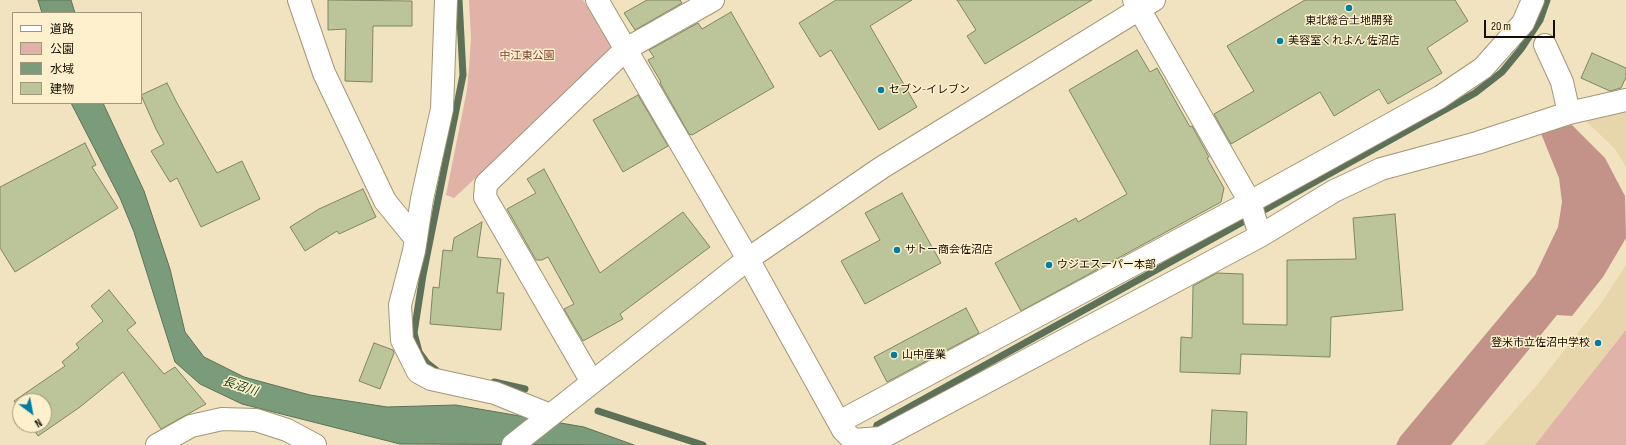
<!DOCTYPE html>
<meta charset="utf-8">
<style>
body{margin:0}
#map{position:relative;width:1626px;height:445px;overflow:hidden;background:#f1e3bf;font-family:"Sofia Sans Condensed","Noto Sans JP",sans-serif}
canvas{display:block}
.legend{position:absolute;left:12px;top:12px;width:130px;height:92px;box-sizing:border-box;background:#fef0cc;border:1px solid #a0967c;margin:0;padding:5px 7px;list-style:none;font-size:12px;color:#130e03}
.legend li{display:flex;align-items:center;gap:8px;height:20px}
.legend b{width:20px;border:1px solid #a0967c}
.north{position:absolute;left:12px;top:393px;width:40px;height:40px;box-sizing:border-box;background:#fef0cc;border:1px solid #a0967c;border-radius:50%;rotate:148deg;font-size:11px;font-weight:700;line-height:16px;text-align:center;color:#130e03}
.north::after{content:'';display:block;margin:auto;width:14px;height:18px;background:#007da3;clip-path:polygon(50% 0,100% 100%,50% 72%,0 100%)}
.scale{position:absolute;left:1484px;top:20px;width:71px;height:18px;box-sizing:border-box;border:2px solid #130e03;border-top:0;padding-left:5px;font-size:12px;line-height:14px;white-space:nowrap;color:#130e03;-webkit-text-stroke:3px #fef0cc;paint-order:stroke}
</style>
<div id="map">
<canvas width="1626" height="445"></canvas>
<ul class="legend">
<li><b style="height:5px;background:#fff"></b>道路</li>
<li><b style="height:11px;background:#e1b3a8"></b>公園</li>
<li><b style="height:11px;background:#7b9c7b"></b>水域</li>
<li><b style="height:11px;background:#bcc599"></b>建物</li>
</ul>
<div class="north">N</div>
<div class="scale">20 m</div>
</div>
<script>
const ctx = document.querySelector('canvas').getContext('2d');
ctx.lineJoin = 'round';
function fill(path, color) { ctx.fillStyle = color; ctx.fill(path, 'evenodd'); }
const toPath = rows => new Path2D(rows.map(r => 'M' + r).join(''));
function stroke(path, color, width, dash) { ctx.strokeStyle = color; ctx.lineWidth = width; ctx.lineCap = dash ? 'butt' : 'round'; ctx.setLineDash(dash || []); ctx.stroke(path); }
function drawText(font, color, halo, rows, align = 'center') {
  ctx.font = font + ' "Sofia Sans Condensed","Noto Sans JP",sans-serif'; ctx.lineWidth = 3; ctx.setLineDash([]); ctx.textBaseline = 'middle'; ctx.strokeStyle = halo; ctx.fillStyle = color; for (const [text, x, y, turn = 0] of rows) {
    ctx.save(); ctx.translate(x, y); ctx.rotate((+turn || 0) * Math.PI / 180); ctx.textAlign = isNaN(turn) ? turn : align; if (halo) ctx.strokeText(text, 0, 0); ctx.fillText(text, 0, 0); ctx.restore();
  }
}
fill(toPath([
 [1626,111,1626,167,1615,149,1585,120],
 [1626,265,1626,445,1484,445,1537,385,1602,302]
]), '#e7d6ab');
fill(toPath([
 [469,0,583,0,614,50,454,198,446,195,467,90,469,67,471,38],
 [1626,330,1626,445,1535,445]
]), '#e1b3a8');
fill(toPath([
 [1572,125,1605,158,1625,196,1626,238,1603,277,1572,316,1557,315,1451,445,1396,445,1400,437,1535,275,1558,227,1562,202,1559,178,1540,131]
]), '#c39389');
const water = toPath([
 [38,0,71,0,75,13,42,13,38,0],
 [71,103,103,103,144,191,170,269,185,332,204,357,244,377,310,395,387,407,456,405,584,427,634,445,400,444,242,404,200,384,175,362,134,232,120,198,71,103]
]);
fill(water, '#7b9c7b');
stroke(water, '#5c7157', 1);
stroke(toPath([
 [436,370,427,363,419,352,414,333,423,275,463,75,459,0],
 [494,382,525,389],
 [598,411,703,445],
 [874,435,877,425,1475,93,1502,72,1521,49,1540,20,1547,0]
]), '#5c7157', 7);
const building = toPath([
 [328,0,412,1,412,26,373,26,372,82,345,81,346,29,328,30,328,0],
 [647,0,680,0,682,3,635,30,624,13,647,0],
 [836,0,912,0,870,26,917,107,879,130,831,50,820,57,799,23,836,0],
 [957,0,1092,0,985,64,967,36,976,30,957,0],
 [1305,0,1455,0,1468,21,1427,48,1442,73,1388,104,1379,89,1334,116,1320,92,1231,144,1214,114,1254,91,1227,46,1305,0],
 [731,12,774,87,692,135,689,134,660,83,661,82,648,60,654,57,649,50,698,23,702,29,731,12],
 [1137,50,1150,72,1157,68,1190,127,1192,126,1209,157,1207,158,1224,188,1221,202,1021,311,995,263,1076,218,1078,222,1127,194,1069,90,1137,50],
 [1592,53,1626,68,1626,77,1621,88,1610,91,1581,78,1592,53],
 [167,83,177,103,217,173,242,161,260,199,201,227,177,178,170,182,151,151,164,144,156,129,141,95,167,83],
 [638,95,668,146,623,172,593,120,638,95],
 [85,143,96,165,92,167,118,208,15,272,0,248,0,187,85,143],
 [544,169,600,273,683,212,710,247,620,314,623,319,583,341,564,309,574,304,548,257,542,260,536,260,507,209,536,193,527,179,544,169],
 [363,189,376,217,339,234,337,231,305,251,290,227,319,209,363,189],
 [902,193,941,263,865,304,841,261,880,240,865,213,902,193],
 [1395,214,1403,310,1331,317,1330,357,1241,354,1240,374,1180,372,1181,337,1192,338,1193,286,1217,273,1243,274,1243,324,1287,325,1287,260,1356,259,1353,218,1395,214],
 [482,222,477,257,501,259,497,293,504,293,501,330,430,324,433,287,439,288,443,250,452,251,454,238,482,222],
 [109,290,136,323,127,330,164,374,175,367,206,404,161,429,123,372,80,407,38,436,31,425,44,425,44,401,20,401,20,409,14,401,65,366,62,362,79,348,76,344,103,321,91,306,109,290],
 [966,308,979,333,887,382,874,357,966,308],
 [374,343,393,350,394,353,380,389,359,381,374,343],
 [1212,410,1247,412,1246,445,1210,445,1212,410]
]);
fill(building, '#bcc599');
stroke(building, '#7f8564', 1);
const minor = toPath([
 [299,0,324,73,385,201,416,239],
 [446,0,442,109,422,199,414,251,400,305,402,340,418,372,431,379,495,393,550,415],
 [597,0,748,259,843,430,853,440,881,438,1260,236,1334,191,1381,169,1477,143,1569,113,1626,100],
 [1134,0,1250,202,1260,236],
 [1545,45,1562,82,1569,113],
 [592,382,485,197,486,184,626,49,713,0],
 [839,422,1250,202,1440,97,1483,68,1523,23,1533,0],
 [157,445,191,426,222,419,256,420,287,430,315,445],
 [513,445,748,259,881,168,1154,0]
]);
stroke(minor, '#a39675', 24);
stroke(minor, '#fff', 22);
for (const [x, y, r, color] of [
 [1349,8,4,"#007da3"],
 [1280,41,4,"#007da3"],
 [881,90,4,"#007da3"],
 [897,250,4,"#007da3"],
 [1049,265,4,"#007da3"],
 [1598,343,4,"#007da3"],
 [894,355,4,"#007da3"]
]) { const dot = new Path2D(); dot.arc(x, y, r, 0, 2 * Math.PI); ctx.fillStyle = color; ctx.fill(dot); stroke(dot, '#fef0cc', 1.5); }
drawText('11px', '#130e03', '#fef0cc', [
 ["東北総合土地開発",1349,21,"center"],
 ["美容室くれよん 佐沼店",1288,41],
 ["セブン-イレブン",889,90],
 ["サトー商会佐沼店",905,250],
 ["ウジエスーパー本部",1057,265],
 ["登米市立佐沼中学校",1590,343,"right"],
 ["山中産業",902,355]
], 'left');
drawText('11px', '#7d3f32', '#fef0cc', [
 ["中江東公園",527,56]
]);
drawText('italic 12px', '#114316', '#fef0cc', [
 ["長沼川",240,387,18]
]);
</script>
